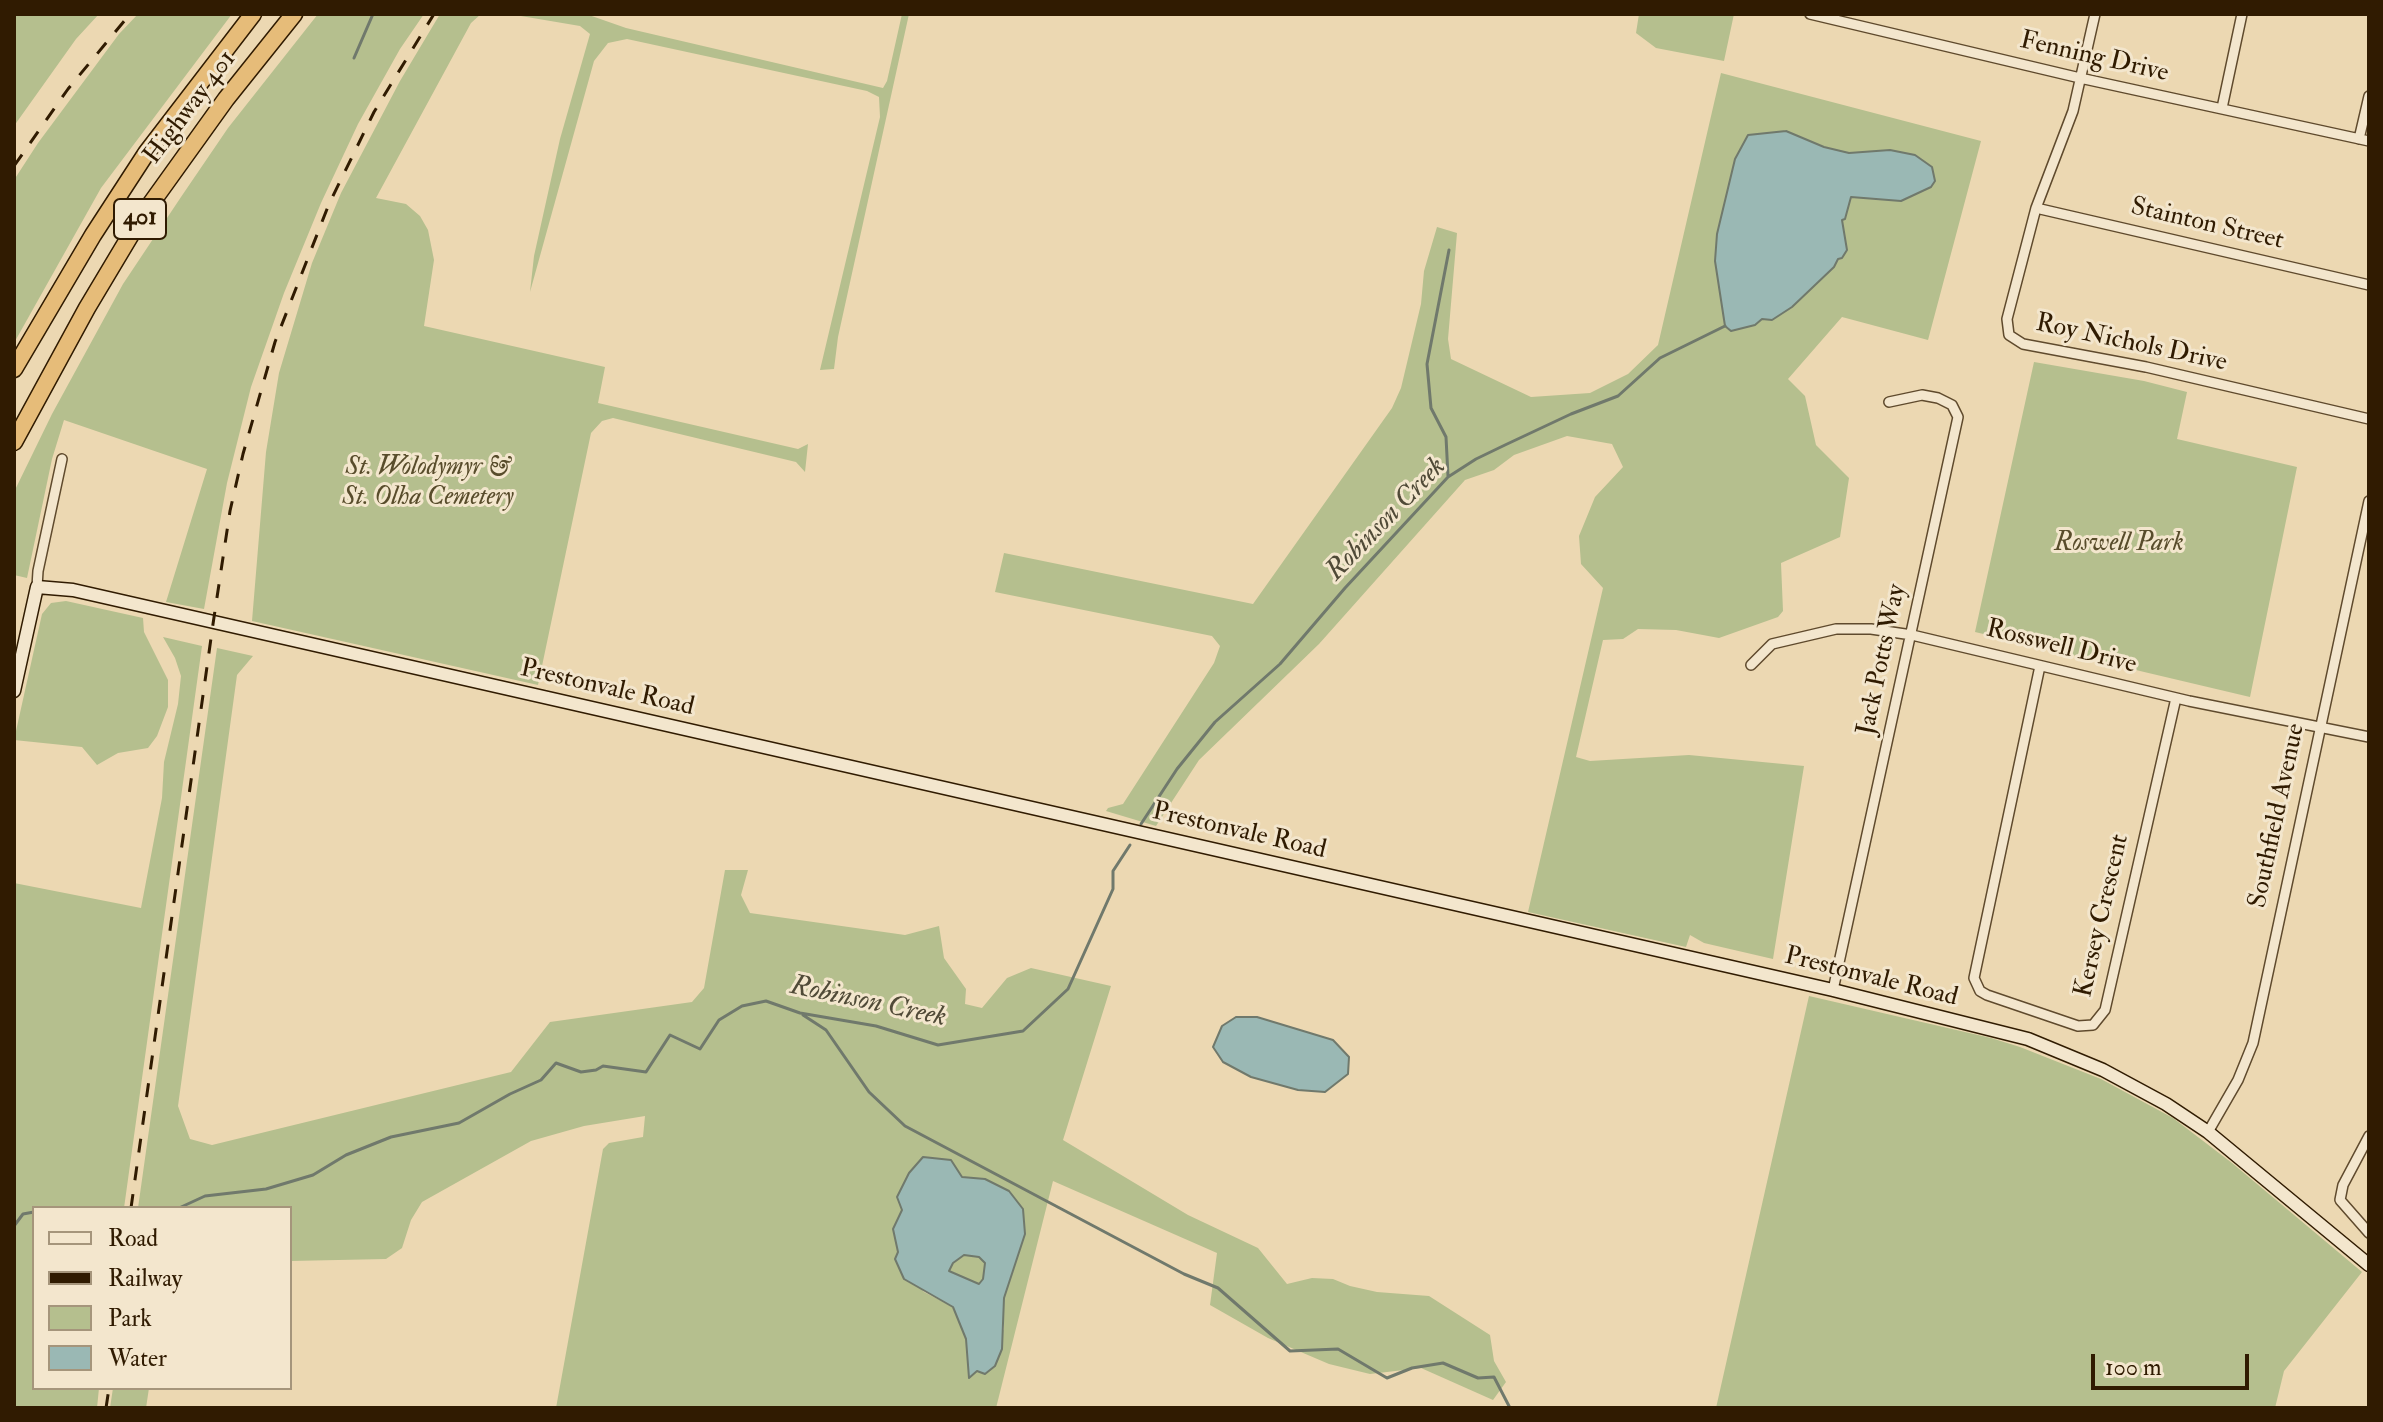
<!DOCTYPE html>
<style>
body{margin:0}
#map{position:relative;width:2383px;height:1422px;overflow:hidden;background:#ecd8b2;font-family:"IM FELL Double Pica",serif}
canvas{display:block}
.frame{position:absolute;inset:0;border:16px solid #301b01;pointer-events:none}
.legend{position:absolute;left:32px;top:1206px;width:260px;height:184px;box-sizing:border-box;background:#f3e6cd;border:2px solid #a5957b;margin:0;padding:10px 14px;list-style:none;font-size:24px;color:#301b01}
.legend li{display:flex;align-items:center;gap:16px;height:40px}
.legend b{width:40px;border:2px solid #a5957b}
.scale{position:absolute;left:2091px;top:1354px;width:158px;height:36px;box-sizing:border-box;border:4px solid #301b01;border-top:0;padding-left:10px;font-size:24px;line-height:28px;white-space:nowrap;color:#301b01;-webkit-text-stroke:6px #f3e6cd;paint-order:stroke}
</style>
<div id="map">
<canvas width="2383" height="1422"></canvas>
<div class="frame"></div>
<ul class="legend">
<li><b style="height:10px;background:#f3e6cd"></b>Road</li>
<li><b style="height:10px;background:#301b01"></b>Railway</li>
<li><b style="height:22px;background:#b5bf8e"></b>Park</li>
<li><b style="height:22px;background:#9ab8b4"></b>Water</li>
</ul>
<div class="scale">100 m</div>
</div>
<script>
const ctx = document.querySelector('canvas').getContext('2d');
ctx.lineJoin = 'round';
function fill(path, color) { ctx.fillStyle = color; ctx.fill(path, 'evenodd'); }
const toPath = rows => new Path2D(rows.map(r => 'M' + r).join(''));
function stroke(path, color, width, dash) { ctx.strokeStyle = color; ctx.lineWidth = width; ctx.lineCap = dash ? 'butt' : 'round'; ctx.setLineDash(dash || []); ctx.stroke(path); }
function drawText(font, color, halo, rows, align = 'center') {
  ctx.font = font + ' "IM FELL Double Pica",serif'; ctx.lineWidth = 6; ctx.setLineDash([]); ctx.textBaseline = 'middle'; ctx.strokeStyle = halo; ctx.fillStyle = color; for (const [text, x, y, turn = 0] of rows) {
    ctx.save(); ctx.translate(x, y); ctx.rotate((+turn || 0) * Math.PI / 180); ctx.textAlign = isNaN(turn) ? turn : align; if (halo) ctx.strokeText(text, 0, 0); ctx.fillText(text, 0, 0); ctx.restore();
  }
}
fill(toPath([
 [14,14,99,14,76,39,14,126],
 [138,14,232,14,101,188,14,343,14,180,38,143,119,34],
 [318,14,424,14,400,49,358,124,321,203,284,293,251,387,227,483,204,609,166,602,207,469,64,420,52,459,27,578,14,575,14,492,52,414,123,284,181,197,228,128],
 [440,14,481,14,471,23,376,198,406,204,420,216,428,230,434,260,424,326,605,367,598,403,798,449,808,444,805,472,796,462,613,418,602,421,591,433,538,685,252,621,266,452,279,373,312,263,341,193,400,81],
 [509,14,586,14,626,28,883,88,887,81,902,14,909,14,838,337,834,369,820,370,880,117,879,97,867,91,627,39,608,43,594,61,530,292,534,256,560,139,590,34,580,26],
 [1639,14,1734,14,1724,61,1656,48,1636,33],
 [1721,73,1981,141,1928,340,1842,317,1788,379,1805,396,1816,445,1849,478,1840,537,1781,563,1783,611,1778,617,1719,638,1676,630,1638,629,1623,639,1603,640,1576,757,1590,761,1689,755,1804,766,1773,959,1704,943,1690,935,1686,947,1528,912,1603,588,1581,564,1579,536,1595,497,1623,467,1612,444,1567,436,1514,455,1494,470,1465,480,1319,644,1199,760,1156,826,1106,811,1108,808,1123,804,1214,663,1220,646,1212,636,995,592,1004,553,1253,604,1392,408,1401,388,1421,304,1424,271,1437,227,1457,233,1448,339,1451,359,1531,397,1590,393,1628,374,1658,345],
 [2034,362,2144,381,2187,392,2177,439,2297,467,2250,697,1975,632],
 [66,601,143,618,144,632,168,680,168,707,157,736,148,748,118,753,97,765,82,747,14,740,42,614,51,603],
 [163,637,202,646,124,1208,34,1208,34,1388,99,1388,97,1408,14,1408,14,883,141,908,162,798,164,762,178,704,181,676,175,658],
 [217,648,253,656,237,675,178,1106,190,1139,212,1145,511,1072,550,1022,692,1002,704,988,725,870,748,870,741,895,750,913,905,935,939,926,944,958,966,989,965,1004,982,1008,1007,978,1031,968,1111,986,1063,1140,1188,1215,1258,1248,1287,1284,1312,1278,1333,1279,1350,1286,1377,1292,1429,1296,1490,1335,1494,1361,1506,1382,1493,1400,1421,1368,1370,1374,1329,1364,1268,1338,1210,1305,1217,1253,1053,1181,996,1408,556,1408,603,1149,609,1143,643,1137,645,1116,584,1126,531,1141,422,1202,411,1220,402,1248,386,1259,290,1261,290,1208,138,1208],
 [962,1177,985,1179,1025,1234,1004,1298,1004,1329,977,1371,969,1378,966,1339,953,1307,924,1292,895,1259,898,1252,893,1229,902,1210],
 [1809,996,1991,1038,2020,1047,2101,1079,2173,1118,2232,1163,2362,1272,2284,1371,2275,1408,1716,1408],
 [964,1255,979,1257,985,1263,983,1279,979,1284,948,1270,952,1263],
 [113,1388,149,1388,146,1408,110,1408]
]), '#b5bf8e');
const water = toPath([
 [1786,131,1824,147,1849,153,1890,150,1915,155,1932,167,1935,181,1931,187,1901,201,1851,197,1845,219,1842,220,1847,250,1842,258,1838,259,1834,267,1792,307,1772,320,1762,319,1755,325,1731,331,1725,326,1715,261,1717,234,1735,159,1748,135,1786,131],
 [1236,1017,1257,1017,1333,1040,1349,1057,1348,1074,1325,1092,1298,1090,1251,1077,1223,1062,1213,1047,1222,1026,1236,1017],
 [923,1157,951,1160,962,1177,985,1179,1009,1191,1023,1209,1025,1234,1004,1298,1002,1349,995,1366,985,1374,977,1371,969,1378,966,1339,953,1307,904,1279,895,1259,898,1252,893,1229,902,1210,897,1197,909,1173,923,1157],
 [964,1255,979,1257,985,1263,983,1279,979,1284,949,1271,953,1263,964,1255]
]);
fill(water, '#9ab8b4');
stroke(water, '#70796c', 2);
stroke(toPath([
 [354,58,373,14],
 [1448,476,1446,437,1431,408,1427,364,1449,250],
 [1141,824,1177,769,1215,722,1280,664,1345,588,1448,477,1476,459,1505,445,1571,414,1618,396,1660,358,1725,326],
 [803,1015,826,1030,869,1092,905,1126,1184,1274,1218,1288,1290,1351,1338,1349,1387,1378,1412,1368,1443,1363,1478,1378,1494,1377,1510,1408],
 [179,1208,205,1196,266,1189,313,1175,346,1155,391,1137,459,1123,510,1094,541,1080,556,1063,581,1072,596,1070,603,1066,646,1072,670,1035,700,1049,719,1020,742,1006,766,1001,800,1013,876,1026,938,1045,1023,1031,1068,989,1113,889,1113,871,1130,845],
 [14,1226,23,1214,34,1212]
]), '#70796c', 3);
const street = toPath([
 [1810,14,2080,78,2369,141],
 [2095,14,2073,111,2036,208,2007,319,2009,335,2023,344,2146,367,2369,419],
 [2222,108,2242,14],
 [2359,139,2369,96],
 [2036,208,2369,285],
 [37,587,38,571,62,459],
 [1751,665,1772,644,1836,629,1871,629,1912,635,2189,701,2369,737],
 [2040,666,1974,978,1980,991,1987,995,2078,1026,2093,1025,2105,1010,2176,698],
 [1833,990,1958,417,1952,405,1938,398,1922,395,1889,402],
 [2208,1132,2238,1080,2253,1043,2369,501],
 [2369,1136,2343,1185,2340,1200,2369,1233]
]);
const secondary = toPath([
 [14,691,37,587,73,590,1833,990,2028,1039,2103,1070,2166,1104,2208,1132,2369,1265]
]);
const highway = toPath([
 [14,369,93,235,147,152,253,14],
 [14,442,87,308,142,216,226,99,294,14]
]);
stroke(street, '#5f4a2d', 12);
stroke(secondary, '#301b01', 15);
stroke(highway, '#301b01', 19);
stroke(street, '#f3e6cd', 9);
stroke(secondary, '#f3e6cd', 12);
stroke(highway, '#e6bc79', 16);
stroke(toPath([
 [14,166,68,89,130,14],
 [131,1208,213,624,230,511,243,454,275,342,329,204,374,112,434,14],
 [106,1408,109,1388]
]), '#301b01', 3, [14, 14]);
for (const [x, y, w] of [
 [140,219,52]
]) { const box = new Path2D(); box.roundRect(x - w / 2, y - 20, w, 40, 6); ctx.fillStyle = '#f3e6cd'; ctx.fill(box); stroke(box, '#301b01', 2); }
drawText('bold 24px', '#301b01', null, [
 ["401",140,219]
]);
drawText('26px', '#301b01', '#f3e6cd', [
 ["Fenning Drive",2094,58,13],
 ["Highway 401",191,108,-53],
 ["Stainton Street",2207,225,13],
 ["Roy Nichols Drive",2131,344,12],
 ["Rosswell Drive",2061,648,14],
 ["Jack Potts Way",1883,660,-78],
 ["Prestonvale Road",607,689,13],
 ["Southfield Avenue",2278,816,-78],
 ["Prestonvale Road",1239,832,13],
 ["Kersey Crescent",2103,916,-77],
 ["Prestonvale Road",1871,978,14]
]);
drawText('italic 26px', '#584c2b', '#f3e6cd', [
 ["St. Wolodymyr &",428,468],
 ["St. Olha Cemetery",428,498],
 ["Roswell Park",2119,544]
]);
drawText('italic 28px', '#504a37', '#f3e6cd', [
 ["Robinson Creek",1387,520,-46],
 ["Robinson Creek",868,1003,12]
]);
</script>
